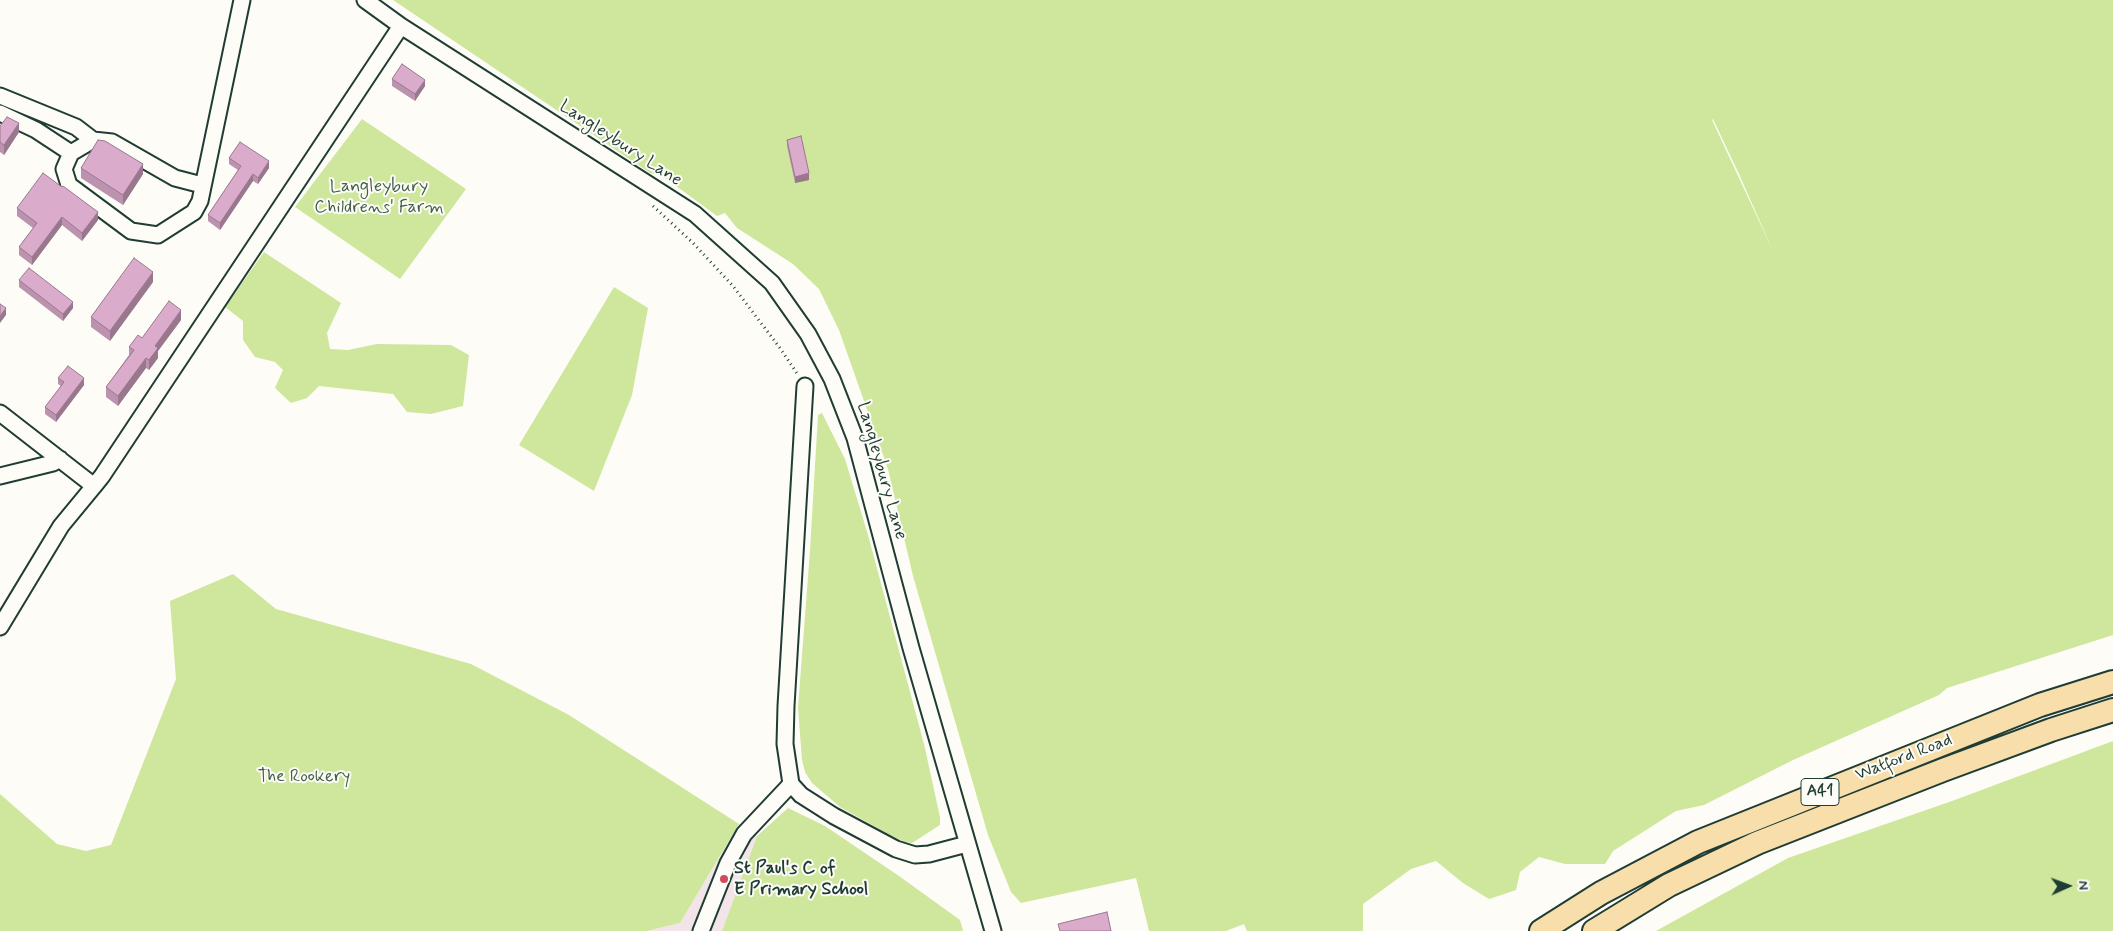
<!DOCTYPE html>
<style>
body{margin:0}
#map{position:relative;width:2113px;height:931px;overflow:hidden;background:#fdfcf7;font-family:Mynerve,sans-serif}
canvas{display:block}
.north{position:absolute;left:2043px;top:861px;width:50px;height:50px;-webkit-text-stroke:4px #fdfcf7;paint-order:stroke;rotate:88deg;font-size:14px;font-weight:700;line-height:20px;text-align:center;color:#1f3d34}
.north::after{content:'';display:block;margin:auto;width:18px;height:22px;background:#1f3d34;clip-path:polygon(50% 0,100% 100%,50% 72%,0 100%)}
</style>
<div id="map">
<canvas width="2113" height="931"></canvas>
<div class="north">N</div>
</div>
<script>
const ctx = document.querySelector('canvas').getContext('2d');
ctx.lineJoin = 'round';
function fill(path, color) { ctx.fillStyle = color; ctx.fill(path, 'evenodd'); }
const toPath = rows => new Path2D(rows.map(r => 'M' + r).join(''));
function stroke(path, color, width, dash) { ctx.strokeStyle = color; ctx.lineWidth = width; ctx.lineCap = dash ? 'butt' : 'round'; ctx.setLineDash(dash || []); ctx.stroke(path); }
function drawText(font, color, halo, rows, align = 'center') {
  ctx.font = font + ' Mynerve,sans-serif'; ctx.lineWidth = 4; ctx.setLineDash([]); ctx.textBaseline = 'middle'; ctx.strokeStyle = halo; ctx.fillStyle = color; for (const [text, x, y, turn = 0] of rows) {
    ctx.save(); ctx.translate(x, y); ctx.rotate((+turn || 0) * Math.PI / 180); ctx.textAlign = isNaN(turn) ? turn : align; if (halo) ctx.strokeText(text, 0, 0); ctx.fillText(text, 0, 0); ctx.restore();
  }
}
fill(toPath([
 [739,824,757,836,722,931,647,931,680,923]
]), '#f3e4ea');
fill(toPath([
 [393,0,2113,0,2113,635,1947,688,1939,695,1793,760,1704,805,1676,811,1613,851,1605,864,1565,864,1539,857,1520,872,1516,890,1489,899,1463,883,1436,861,1411,869,1363,904,1363,931,1247,931,1244,924,1226,931,1149,931,1136,878,1021,903,1011,892,988,835,913,576,888,469,839,330,819,289,793,264,737,228,725,213,717,216,661,175,650,173],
 [1713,119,1739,174,1773,251,1712,120],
 [362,119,466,189,400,279,295,207],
 [264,252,341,303,327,333,330,349,348,350,377,344,451,345,469,355,463,406,431,414,407,412,393,394,319,386,307,398,291,403,275,388,283,370,275,362,255,357,243,340,243,321,225,307],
 [614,287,648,308,632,395,594,491,519,445],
 [822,413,845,459,868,535,924,744,940,817,940,825,912,843,905,842,888,834,840,807,812,783,805,772,802,760,798,708,810,550,818,415],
 [233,574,276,609,471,664,569,715,739,824,680,923,647,931,0,931,0,794,57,844,86,851,111,845,176,679,170,601],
 [2113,741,2113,931,1656,931,1788,858,1952,801],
 [788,808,825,826,899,876,960,920,963,931,722,931,757,836]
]), '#cee79c');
const minor = toPath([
 [365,0,401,26,695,214,772,283,808,334,832,379,855,438,911,648,993,931],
 [0,96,76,127,93,140],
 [0,113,36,130,71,153],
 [202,185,175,178,112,142,93,140,71,153,64,169,69,185,131,231,158,235,194,212,200,201,242,0],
 [805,386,786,706,785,744,791,784,801,795,834,816,896,849,915,855,929,854,967,844],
 [0,413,94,486,102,476,401,26],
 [0,476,53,463,60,459],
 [0,627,61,526,94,486],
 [701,931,728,863,744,834,791,784]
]);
const highway = toPath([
 [1541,931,1601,893,1698,842,2040,705,2113,682],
 [1594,931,1669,885,1757,843,1943,770,2051,730,2113,710]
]);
stroke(minor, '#1f3d34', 19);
stroke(highway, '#1f3d34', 26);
stroke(toPath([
 [653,206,693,243,733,286,780,348,798,375]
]), '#1f3d34', 3, [1, 4]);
stroke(minor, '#fdfcf7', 15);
stroke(highway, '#f8deab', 22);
fill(toPath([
 [392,79,425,86,415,101,392,86],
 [0,126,19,132,4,155,0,152],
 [787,140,809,180,795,183,787,146],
 [229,158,269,168,258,184,253,181,220,230,208,221,208,215,238,170,229,164],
 [81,168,143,174,123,205,81,178],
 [17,208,98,220,82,241,62,225,32,265,19,255,19,247,33,228,17,216],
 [19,280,73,308,63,321,19,287],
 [153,282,110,341,91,327,91,317],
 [181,320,158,351,158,358,149,370,146,368,118,406,106,397,106,387,129,355,129,347,142,338],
 [58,378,84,385,56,422,45,414,45,407,61,386,58,384]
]), '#bc93af');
fill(toPath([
 [425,80,425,86,415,101,415,94],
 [19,123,19,132,4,155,4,145],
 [269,161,269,168,258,184,258,178],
 [143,164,143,174,123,205,123,195],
 [809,173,809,180,795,183,795,177],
 [253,174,253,181,220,230,220,223],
 [98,212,98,220,82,241,82,233],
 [62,217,62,225,32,265,32,257],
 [153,272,153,282,110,341,110,331],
 [73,302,73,308,63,321,63,314],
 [6,308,6,315,0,323,0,316],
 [181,310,181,320,158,351,158,358,149,370,149,360,155,346],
 [146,358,146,368,118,406,118,396],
 [84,378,84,385,56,422,56,415]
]), '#99788e');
const building = toPath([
 [402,64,425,80,415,94,392,79,402,64],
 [7,117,19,123,4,145,0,142,0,126,7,117],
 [801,136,809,173,795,177,787,140,801,136],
 [98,140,105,141,143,164,123,195,81,168,98,140],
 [240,142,269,161,258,178,253,174,220,223,208,215,241,166,229,158,240,142],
 [43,173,62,187,63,186,98,212,82,233,62,217,32,257,19,247,37,223,17,208,43,173],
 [134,258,153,272,110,331,91,317,134,258],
 [29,268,73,302,63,314,19,280,29,268],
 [169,301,181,310,155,346,158,348,149,360,146,358,118,396,106,387,134,350,129,347,138,335,142,338,169,301],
 [0,304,6,308,0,316,0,304],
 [68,366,84,378,56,415,45,407,64,382,58,378,68,366],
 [1107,912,1111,931,1060,931,1058,924,1107,912]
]);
fill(building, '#dbabcb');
stroke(building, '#99788e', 1);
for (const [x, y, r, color] of [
 [724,879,5,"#d1495b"]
]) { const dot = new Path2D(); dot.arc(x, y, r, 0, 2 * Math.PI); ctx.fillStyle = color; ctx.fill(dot); stroke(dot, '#fdfcf7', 2); }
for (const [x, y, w] of [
 [1820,792,38]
]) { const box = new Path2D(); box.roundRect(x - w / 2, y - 13.5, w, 27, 4); ctx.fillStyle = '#fdfcf7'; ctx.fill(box); stroke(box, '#1f3d34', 1); }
drawText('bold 16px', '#1f3d34', null, [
 ["A41",1820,792]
]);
drawText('18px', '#1f3d34', '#fdfcf7', [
 ["Langleybury Lane",620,144,33],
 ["Langleybury Lane",881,471,74],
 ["Watford Road",1904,758,-21]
]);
drawText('18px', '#425f49', '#fdfcf7', [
 ["Langleybury",379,187],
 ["Childrens' Farm",379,208],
 ["The Rookery",304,777]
]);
drawText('bold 18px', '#1f3d34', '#fdfcf7', [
 ["St Paul's C of",734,869],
 ["E Primary School",734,890]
], 'left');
</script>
